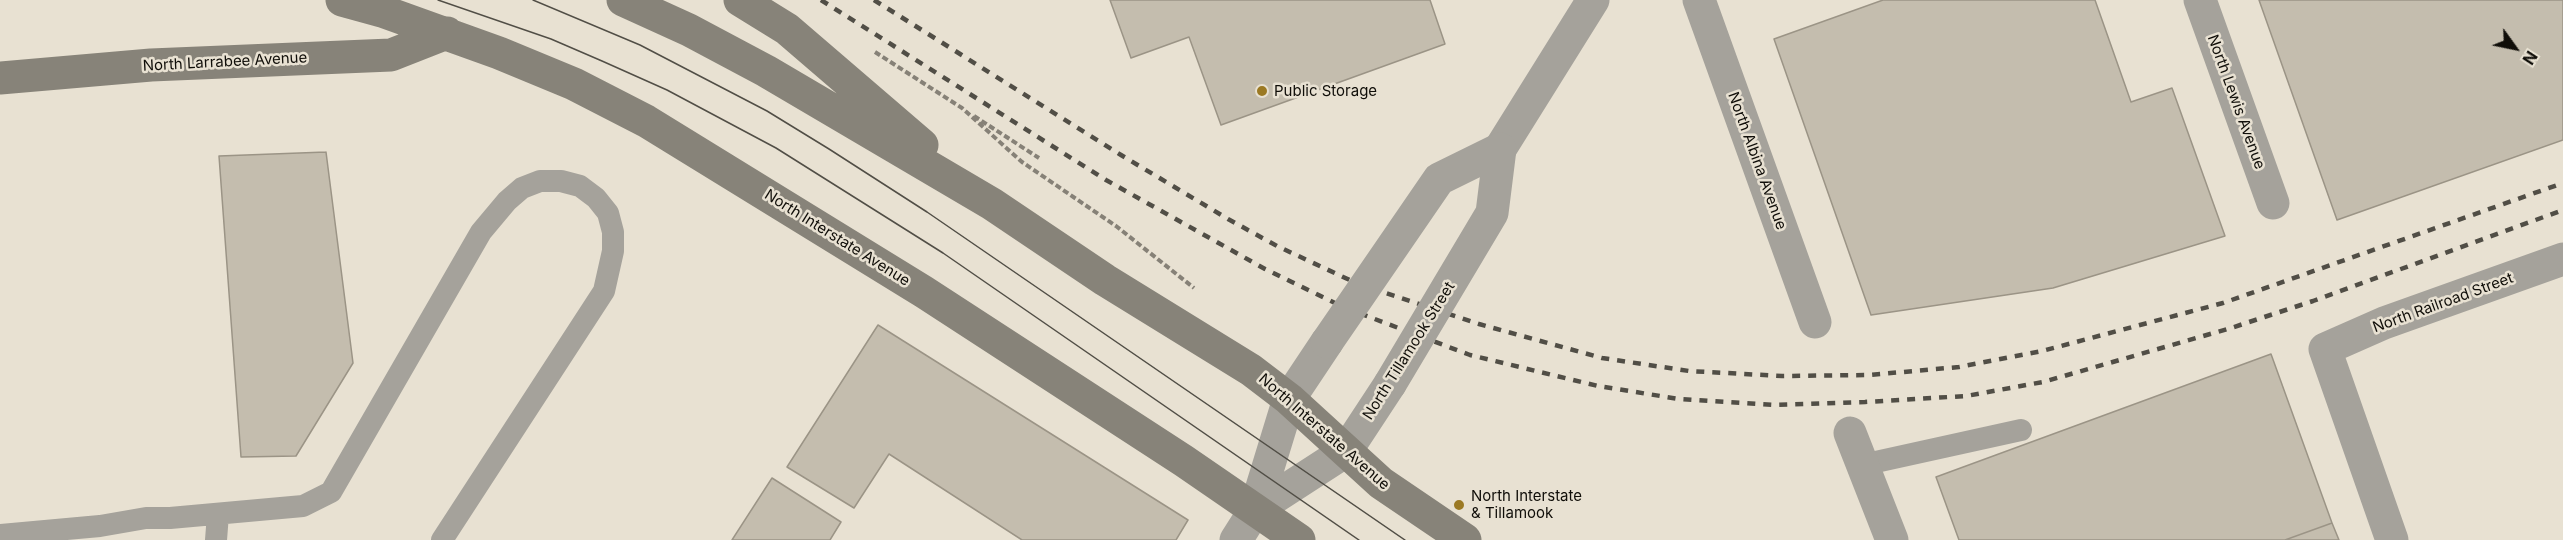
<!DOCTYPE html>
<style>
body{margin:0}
#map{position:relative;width:2563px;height:540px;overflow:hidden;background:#e8e1d2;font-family:Inter,sans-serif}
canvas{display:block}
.north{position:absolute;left:2485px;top:18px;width:60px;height:60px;-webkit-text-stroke:4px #e8e1d2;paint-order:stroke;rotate:123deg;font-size:16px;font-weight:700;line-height:24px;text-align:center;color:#100e09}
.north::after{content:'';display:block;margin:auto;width:21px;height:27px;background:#100e09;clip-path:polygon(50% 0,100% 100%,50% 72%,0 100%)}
</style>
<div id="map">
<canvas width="2563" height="540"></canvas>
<div class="north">N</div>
</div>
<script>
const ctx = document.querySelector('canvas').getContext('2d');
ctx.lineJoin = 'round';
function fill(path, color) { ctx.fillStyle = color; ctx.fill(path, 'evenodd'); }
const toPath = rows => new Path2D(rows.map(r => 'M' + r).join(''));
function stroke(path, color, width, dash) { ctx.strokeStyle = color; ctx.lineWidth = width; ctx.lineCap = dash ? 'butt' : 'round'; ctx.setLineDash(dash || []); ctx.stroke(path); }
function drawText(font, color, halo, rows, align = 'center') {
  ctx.font = font + ' Inter,sans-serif'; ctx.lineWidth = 5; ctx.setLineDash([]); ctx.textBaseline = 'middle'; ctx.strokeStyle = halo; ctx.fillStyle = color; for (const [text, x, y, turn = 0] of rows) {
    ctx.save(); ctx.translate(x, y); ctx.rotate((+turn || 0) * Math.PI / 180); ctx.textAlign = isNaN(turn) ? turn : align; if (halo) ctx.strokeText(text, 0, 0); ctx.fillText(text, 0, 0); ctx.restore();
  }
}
const building = toPath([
 [1110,0,1430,0,1445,44,1221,125,1189,37,1131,58,1110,0],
 [1883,0,2095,0,2131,102,2172,88,2225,236,2053,288,1871,315,1774,39,1883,0],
 [2259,0,2563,0,2563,140,2337,220,2259,0],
 [326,152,353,363,296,456,241,457,219,156,326,152],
 [878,325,1188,520,1176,540,1022,540,889,454,854,508,787,467,878,325],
 [2271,354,2332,523,2285,540,1959,540,1936,477,2271,354],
 [772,478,841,522,830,540,732,540,772,478],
 [2332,523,2339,540,2285,540,2332,523]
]);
fill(building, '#c4bdae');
stroke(building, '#9b9486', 1.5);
stroke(toPath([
 [875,52,962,108,1022,162,1116,226,1194,288],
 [974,116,1039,158]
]), '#868177', 4, [6, 3]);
stroke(toPath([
 [1862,465,2021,430],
 [0,535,100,526,146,518,170,518,303,506,331,492,481,232,507,201,522,188,540,181,561,181,580,186,596,198,608,213,613,232,613,251,604,291,442,540],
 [216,540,218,514]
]), '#a5a29b', 22);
stroke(toPath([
 [1699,0,1815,322],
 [2200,0,2273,203],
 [1500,149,1593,0],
 [1850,433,1892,540],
 [1255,510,1346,451,1390,384],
 [1236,540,1255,510,1289,399,1327,342],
 [2392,540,2325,349,2384,323,2563,259]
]), '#a5a29b', 33);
stroke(toPath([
 [342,0,382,11,499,53,574,84,646,121,924,292,1184,461,1299,540],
 [623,0,689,30,766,71,992,204,1105,280,1251,370,1289,399,1381,483,1465,540],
 [740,0,787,29,922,145],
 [0,78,151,65,391,55,447,33]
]), '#878379', 33);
stroke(toPath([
 [438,0,551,39,602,61,667,90,776,148,943,253,1359,540],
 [533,0,640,45,767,111,829,149,927,212,1405,540]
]), '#514e46', 1.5);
stroke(toPath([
 [821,0,1106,180,1265,269,1343,307,1470,355,1598,386,1679,399,1775,405,1865,402,1966,396,2043,382,2231,328,2313,301,2563,210],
 [874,0,1121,155,1228,219,1277,246,1356,283,1479,324,1602,358,1689,371,1782,376,1869,375,1959,367,2042,351,2223,303,2563,183]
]), '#514e46', 4.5, [8, 8]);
stroke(toPath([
 [1327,342,1439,179,1500,149],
 [1390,384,1492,213,1500,149]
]), '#a5a29b', 33);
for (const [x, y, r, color] of [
 [1262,91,6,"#9b7923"],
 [1459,505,6,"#9b7923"]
]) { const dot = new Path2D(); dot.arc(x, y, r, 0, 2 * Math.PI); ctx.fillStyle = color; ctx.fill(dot); stroke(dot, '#e8e1d2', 2); }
drawText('15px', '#100e09', '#e8e1d2', [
 ["North Larrabee Avenue",225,62,-3],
 ["North Lewis Avenue",2236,102,70],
 ["North Albina Avenue",1757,161,70],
 ["North Interstate Avenue",837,238,32],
 ["North Railroad Street",2443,303,-20],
 ["North Tillamook Street",1409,351,-58],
 ["North Interstate Avenue",1324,432,41]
]);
drawText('15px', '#100e09', '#e8e1d2', [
 ["Public Storage",1274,91],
 ["North Interstate",1471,496],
 ["& Tillamook",1471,513]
], 'left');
</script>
